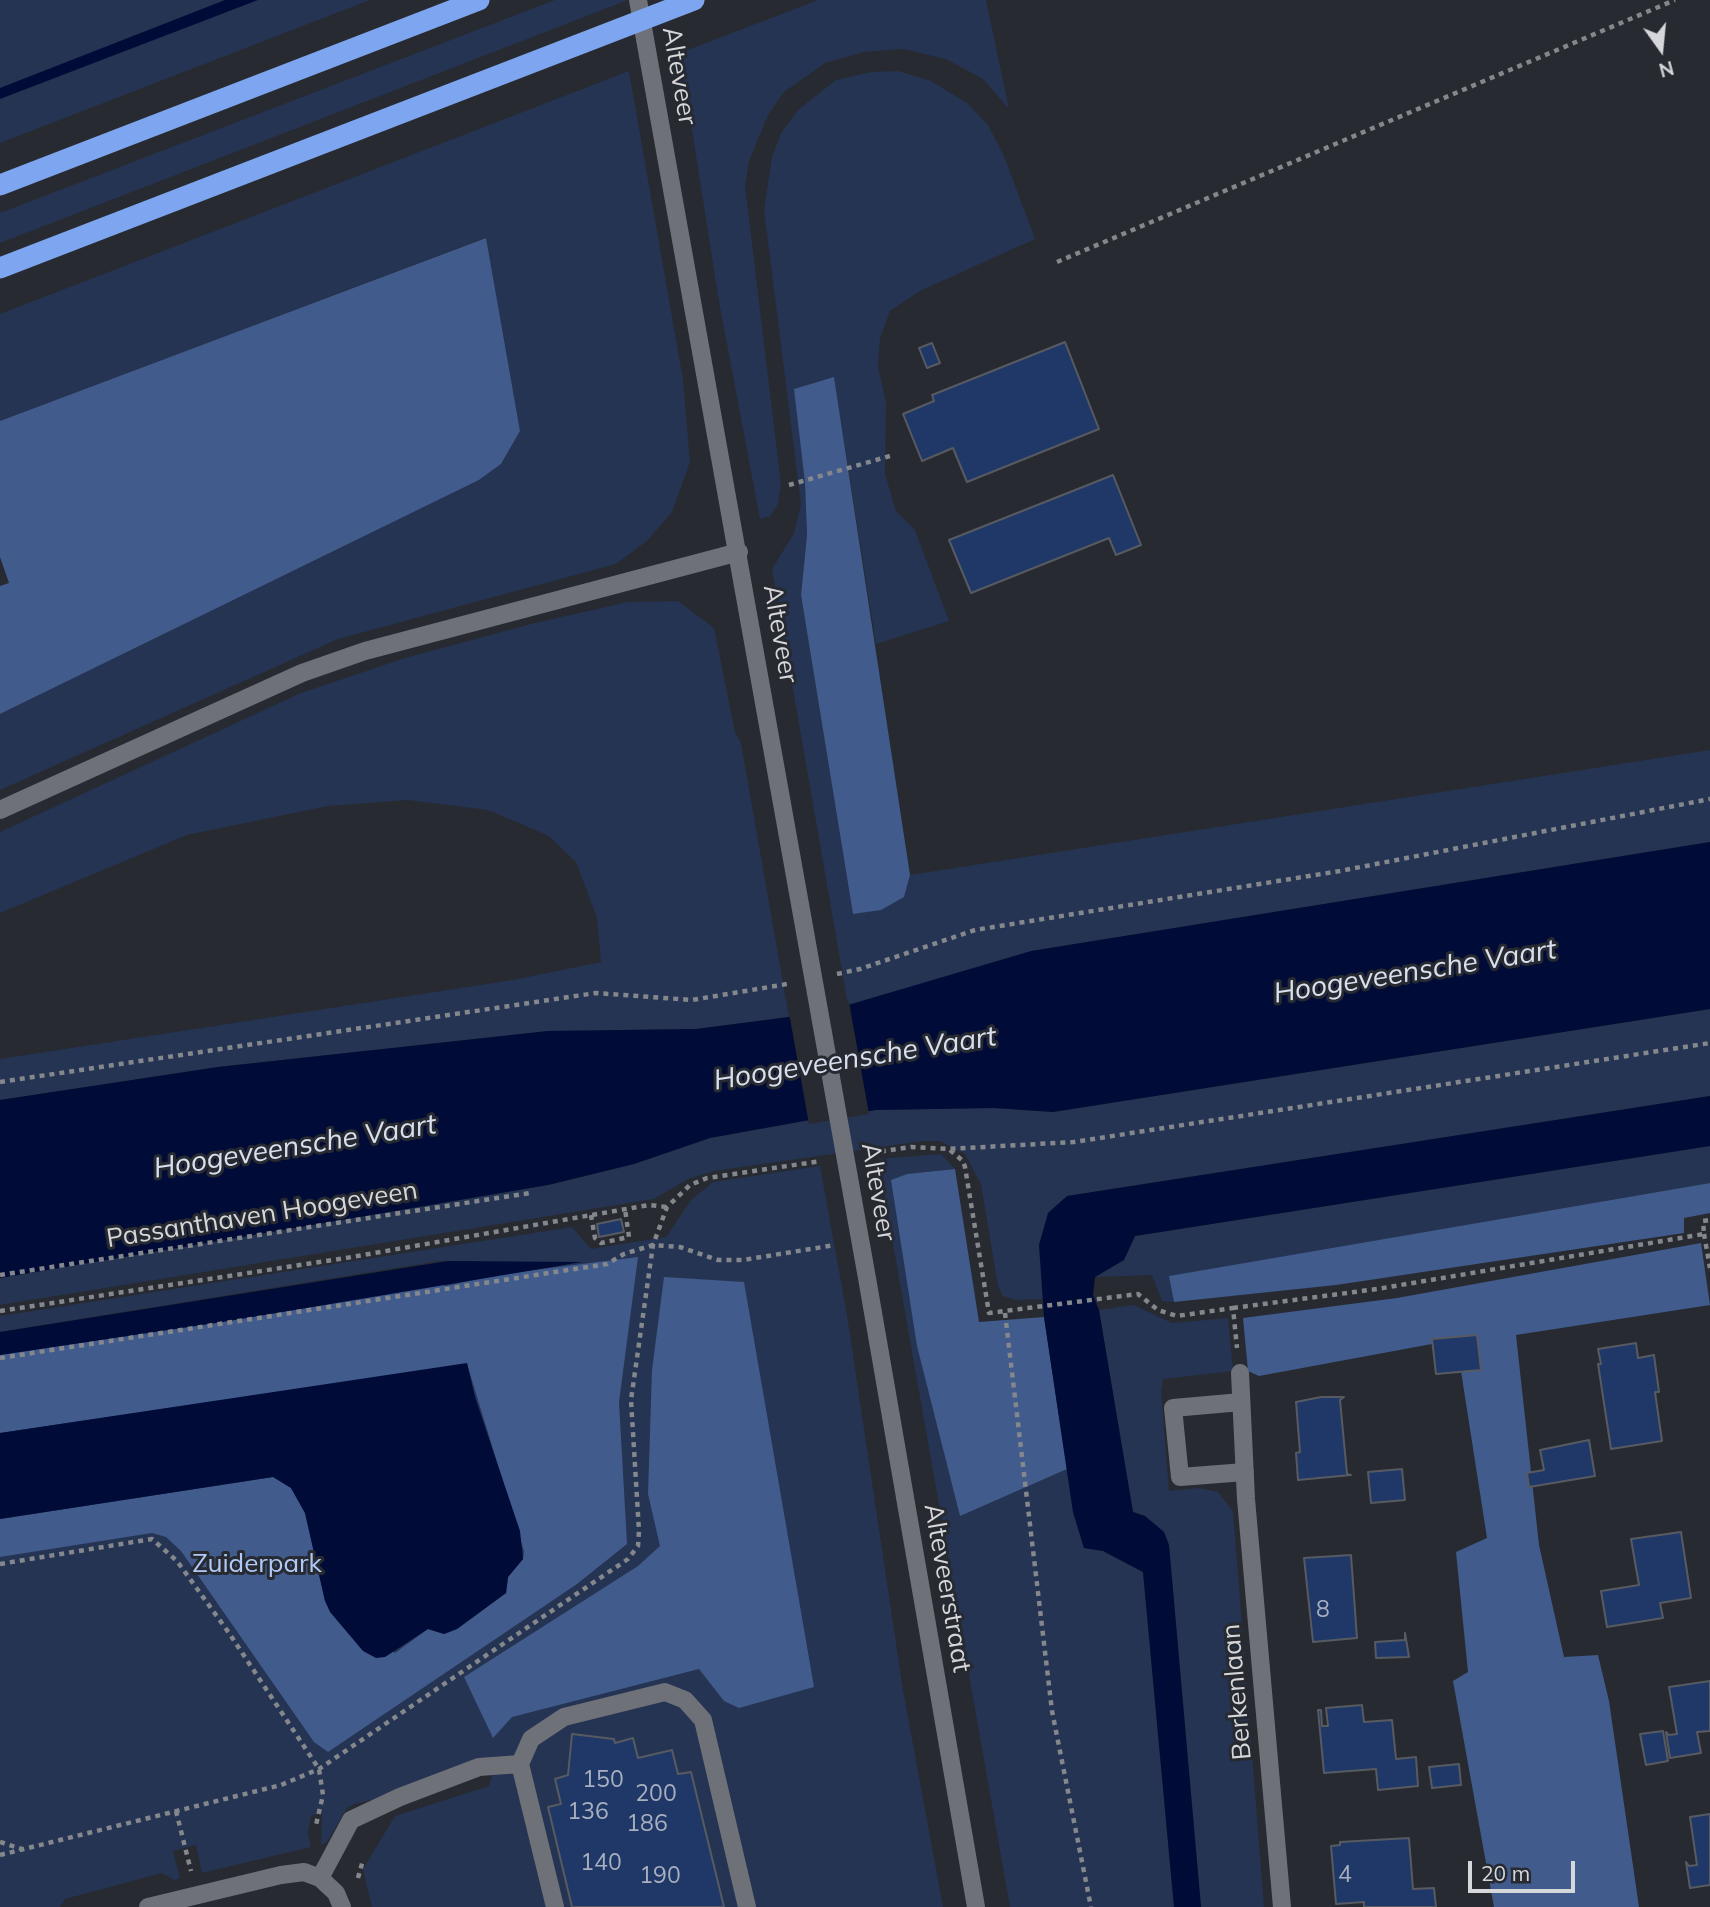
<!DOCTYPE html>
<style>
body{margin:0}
#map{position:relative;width:1710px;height:1907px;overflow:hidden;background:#272a30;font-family:Mulish,sans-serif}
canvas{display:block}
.north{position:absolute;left:1626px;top:14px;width:70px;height:70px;-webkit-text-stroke:5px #272a30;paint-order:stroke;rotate:165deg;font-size:19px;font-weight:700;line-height:28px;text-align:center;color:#d5d7db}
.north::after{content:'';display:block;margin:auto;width:24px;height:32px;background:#d5d7db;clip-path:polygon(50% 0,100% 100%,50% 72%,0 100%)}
.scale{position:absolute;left:1468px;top:1861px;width:107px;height:32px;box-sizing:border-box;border:4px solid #d5d7db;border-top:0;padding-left:9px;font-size:21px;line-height:24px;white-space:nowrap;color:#d5d7db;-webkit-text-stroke:5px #272a30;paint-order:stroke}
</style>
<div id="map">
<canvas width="1710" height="1907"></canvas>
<div class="north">N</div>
<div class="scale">20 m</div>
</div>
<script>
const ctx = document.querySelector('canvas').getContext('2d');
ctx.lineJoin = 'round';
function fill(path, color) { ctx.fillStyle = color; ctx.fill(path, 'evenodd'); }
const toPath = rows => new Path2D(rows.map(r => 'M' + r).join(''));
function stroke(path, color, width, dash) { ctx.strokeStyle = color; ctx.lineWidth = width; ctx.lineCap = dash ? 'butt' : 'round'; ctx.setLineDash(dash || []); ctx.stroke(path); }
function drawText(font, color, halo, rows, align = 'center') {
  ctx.font = font + ' Mulish,sans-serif'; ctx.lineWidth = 6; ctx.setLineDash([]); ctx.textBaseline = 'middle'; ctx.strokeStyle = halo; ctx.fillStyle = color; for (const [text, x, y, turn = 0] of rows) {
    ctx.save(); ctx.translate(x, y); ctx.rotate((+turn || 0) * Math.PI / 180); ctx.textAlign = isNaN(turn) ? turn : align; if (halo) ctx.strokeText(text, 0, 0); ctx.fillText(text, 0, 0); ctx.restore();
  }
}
fill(toPath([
 [0,0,370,0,0,143],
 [555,0,628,0,0,243,0,213],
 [818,0,986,0,1009,109,983,79,946,59,903,49,864,52,825,63,784,92,768,115,749,161,745,186,781,484,778,504,770,516,760,519,719,302,680,53],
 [629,71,683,380,690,462,672,512,648,540,616,564,338,639,0,790,0,714,479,480,501,464,520,431,485,238,0,421,0,314],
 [898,71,931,81,967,103,988,125,1004,156,1035,239,920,291,890,311,880,338,878,367,886,402,885,474,896,511,915,530,949,621,876,644,834,378,795,389,805,483,807,535,801,595,853,914,904,897,910,875,1710,750,1710,842,1032,951,941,1003,848,1005,772,569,794,533,801,504,764,210,772,157,781,133,799,109,836,80,871,72],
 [678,601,714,628,735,732,741,743,789,1017,696,1029,548,1031,218,1067,0,1100,0,1059,513,980,601,962,597,918,576,862,549,836,488,810,408,800,328,806,187,835,0,913,0,832,301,693,405,658,535,623,628,602],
 [1710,1009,1710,1096,1067,1196,1043,1287,1043,1299,1016,1300,1003,1296,998,1286,981,1184,965,1154,940,1141,923,1141,714,1171,688,1179,654,1199,0,1305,0,1278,548,1185,634,1164,710,1138,804,1121,876,1110,994,1108,1053,1112],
 [1710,1146,1710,1183,1170,1276,1174,1302,1162,1301,1152,1275,1095,1277,1124,1260,1135,1236],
 [941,1154,955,1169,907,1174,892,1181,896,1203,1028,1484,1067,1469,1073,1512,1084,1548,1103,1551,1143,1572,1174,1907,1010,1907,878,1159],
 [820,1166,847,1315,903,1690,943,1907,372,1907,363,1869,395,1816,489,1786,494,1769,355,1804,347,1808,327,1842,321,1845,322,1813,311,1816,308,1833,311,1847,202,1873,196,1845,173,1851,180,1878,174,1880,162,1873,65,1899,60,1907,0,1907,0,1347,511,1262,439,1261,0,1332,0,1316,572,1227,591,1249,666,1237,691,1200,713,1182],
 [1134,1305,1172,1323,1228,1318,1233,1371,1163,1379,1161,1391,1169,1491,1199,1488,1218,1492,1233,1511,1264,1907,1201,1907,1169,1545,1164,1532,1145,1516,1133,1512,1099,1310]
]), '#253452');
fill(toPath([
 [486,238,520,431,501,464,479,480,0,714,0,586,9,583,0,557,0,421],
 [834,377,910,875,904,897,881,910,853,914,801,595,807,535,805,483,794,389],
 [955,1169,979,1322,1044,1317,1067,1469,960,1516,917,1346,891,1180,907,1174],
 [1710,1183,1710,1213,1684,1218,1684,1233,1336,1285,1174,1302,1169,1276],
 [1701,1243,1710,1305,1516,1335,1539,1545,1564,1657,1598,1655,1609,1701,1639,1907,1494,1907,1453,1681,1468,1672,1456,1552,1487,1538,1458,1352,1448,1341,1259,1376,1248,1371,1243,1318,1397,1298],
 [638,1257,619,1402,627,1544,577,1584,328,1752,314,1742,181,1551,166,1537,152,1533,0,1557,0,1519,273,1477,291,1488,305,1513,325,1601,395,1653,428,1629,444,1634,457,1629,506,1593,508,1577,523,1559,524,1551,467,1364,0,1433,0,1355,444,1283,445,1286,502,1274],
 [664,1277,744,1282,814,1687,739,1708,724,1701,699,1669,512,1717,493,1738,464,1677,638,1566,660,1546,648,1494,652,1370]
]), '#415b8d');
fill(toPath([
 [225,0,258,0,0,99,0,88],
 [1710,842,1710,1009,1053,1112,994,1108,876,1110,804,1121,710,1138,634,1164,548,1185,0,1278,0,1100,218,1067,548,1031,696,1029,789,1017,848,1005,1031,951],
 [1710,1096,1710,1146,1135,1236,1124,1260,1095,1277,1093,1295,1099,1310,1133,1512,1145,1516,1164,1532,1169,1545,1201,1907,1174,1907,1143,1572,1103,1551,1084,1548,1073,1512,1044,1317,1039,1245,1048,1213,1067,1196],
 [448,1261,582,1262,223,1322,0,1355,0,1332],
 [467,1363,475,1397,520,1531,523,1559,508,1577,506,1593,457,1629,444,1634,428,1629,385,1657,376,1658,363,1651,330,1612,325,1601,305,1513,291,1488,273,1477,0,1519,0,1433]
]), '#000c37');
fill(toPath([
 [849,1002,869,1114,809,1124,789,1013]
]), '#272a30');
const building = toPath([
 [1065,342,1099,429,967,482,953,448,922,461,903,414,934,401,932,395,1065,342],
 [932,343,940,363,927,368,919,348,932,343],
 [1113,475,1141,545,1116,555,1109,538,971,593,949,540,1113,475],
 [621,1219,624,1232,599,1237,597,1224,621,1219],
 [1477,1335,1481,1370,1436,1374,1432,1339,1477,1335],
 [1636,1343,1638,1358,1654,1355,1659,1392,1655,1392,1662,1441,1611,1449,1598,1364,1601,1364,1598,1349,1636,1343],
 [1321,1397,1344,1397,1340,1400,1347,1474,1351,1475,1298,1480,1296,1453,1300,1452,1296,1402,1321,1397],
 [1589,1440,1595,1476,1529,1487,1527,1473,1544,1470,1540,1450,1589,1440],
 [1402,1469,1405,1500,1371,1503,1368,1472,1402,1469],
 [1681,1532,1691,1598,1660,1603,1663,1618,1607,1627,1601,1591,1639,1585,1631,1539,1681,1532],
 [1351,1555,1357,1638,1313,1642,1304,1558,1351,1555],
 [1405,1633,1409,1657,1376,1658,1375,1642,1405,1640,1405,1633],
 [1710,1681,1710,1731,1697,1732,1701,1753,1670,1758,1666,1732,1669,1735,1677,1734,1669,1687,1710,1681],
 [1362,1705,1364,1722,1392,1720,1396,1759,1416,1757,1418,1786,1378,1790,1376,1769,1324,1773,1318,1710,1321,1710,1322,1726,1328,1726,1326,1708,1362,1705],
 [1663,1731,1668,1761,1646,1765,1640,1734,1663,1731],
 [572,1734,614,1739,615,1743,633,1738,638,1758,672,1750,678,1774,691,1772,724,1907,572,1907,548,1807,561,1804,555,1779,568,1775,572,1734],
 [1459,1764,1461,1785,1432,1788,1429,1767,1459,1764],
 [1710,1814,1710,1885,1690,1888,1686,1862,1689,1866,1697,1865,1690,1817,1710,1814],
 [1409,1838,1413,1889,1434,1888,1436,1907,1364,1907,1364,1902,1336,1904,1331,1846,1340,1845,1340,1842,1409,1838]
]);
fill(building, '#203867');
stroke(building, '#575b61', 2);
stroke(toPath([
 [1057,262,1675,0],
 [789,485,890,456],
 [837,974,860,969,975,930,1340,871,1710,799],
 [0,1082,596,993,692,1000,787,984],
 [950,1150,963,1161,965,1167,989,1313,1138,1294,1158,1310,1177,1316,1233,1308,1237,1348],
 [871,1153,911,1147,948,1149,1074,1142,1710,1043],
 [591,1215,595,1238,601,1243,629,1237,625,1209],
 [1704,1234,1710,1268],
 [0,1275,530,1193],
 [1233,1308,1377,1289,1704,1234,1703,1221,1710,1220],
 [0,1311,346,1258,649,1205,667,1207],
 [1005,1313,1052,1711,1091,1907],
 [0,1358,607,1264,624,1254,653,1245,680,1247,718,1260,743,1260,835,1245],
 [0,1564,152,1539,177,1561,229,1633,319,1769,323,1795,316,1825],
 [176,1811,191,1871],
 [0,1842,22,1849],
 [0,1855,281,1785,319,1769,628,1559,638,1546,639,1531,631,1400,653,1245,667,1207,690,1185,707,1178,821,1161],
 [358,1878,363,1860]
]), '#84878c', 4.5, [5, 5]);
stroke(toPath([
 [0,810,302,673,365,651,739,552],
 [1240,1373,1246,1499,1282,1907],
 [1241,1402,1173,1408,1180,1477,1245,1472],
 [148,1907,281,1875,304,1872,320,1878],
 [342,1907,336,1893,320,1878,351,1820,400,1797,479,1767,520,1764],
 [555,1907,520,1764,531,1739,564,1717,665,1692,685,1700,703,1720,747,1907]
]), '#6e7278', 18);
stroke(toPath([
 [638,0,867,1278,976,1907]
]), '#6e7278', 18);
stroke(toPath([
 [0,185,479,0],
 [0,268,694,0]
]), '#7ea5ef', 21);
drawText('23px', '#a8afbe', null, [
 ["8",1323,1610],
 ["150",603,1780],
 ["200",656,1794],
 ["136",588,1812],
 ["186",647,1824],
 ["140",601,1863],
 ["4",1345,1875],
 ["190",660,1876]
]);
drawText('26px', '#d5d7db', '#272a30', [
 ["Alteveer",679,76,80],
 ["Alteveer",780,634,80],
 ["Alteveer",878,1192,80],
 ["Passanthaven Hoogeveen",262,1215,-9],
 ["Alteveerstraat",947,1588,80],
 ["Berkenlaan",1237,1692,-95]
]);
drawText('26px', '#b0c9f7', '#272a30', [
 ["Zuiderpark",257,1564]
]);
drawText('italic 28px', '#d8e0f0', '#272a30', [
 ["Hoogeveensche Vaart",1415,972,-9],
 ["Hoogeveensche Vaart",855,1059,-9],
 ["Hoogeveensche Vaart",295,1147,-9]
]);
</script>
